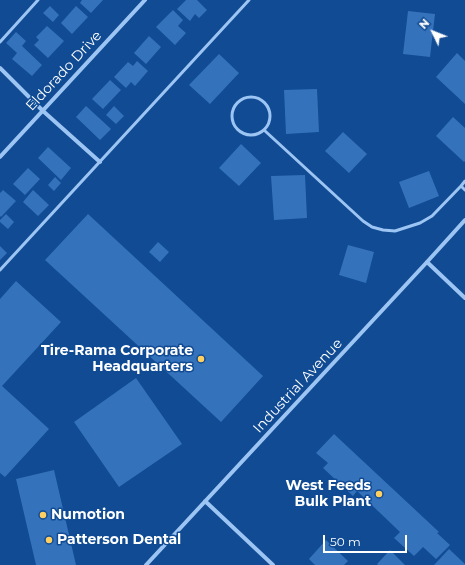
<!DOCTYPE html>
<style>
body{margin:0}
#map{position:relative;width:465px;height:565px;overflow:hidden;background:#104b94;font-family:Montserrat,sans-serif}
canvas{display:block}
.north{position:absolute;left:413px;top:12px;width:40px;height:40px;-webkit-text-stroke:3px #104b94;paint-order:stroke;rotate:313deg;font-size:11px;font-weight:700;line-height:16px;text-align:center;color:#fff}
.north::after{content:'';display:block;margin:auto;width:14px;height:18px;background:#fff;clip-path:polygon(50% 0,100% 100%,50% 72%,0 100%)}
.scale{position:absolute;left:323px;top:535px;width:84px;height:18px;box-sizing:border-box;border:2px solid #fff;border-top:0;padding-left:5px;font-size:12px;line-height:14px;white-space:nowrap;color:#fff;-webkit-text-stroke:3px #104b94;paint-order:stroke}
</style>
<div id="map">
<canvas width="465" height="565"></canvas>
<div class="north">N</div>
<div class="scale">50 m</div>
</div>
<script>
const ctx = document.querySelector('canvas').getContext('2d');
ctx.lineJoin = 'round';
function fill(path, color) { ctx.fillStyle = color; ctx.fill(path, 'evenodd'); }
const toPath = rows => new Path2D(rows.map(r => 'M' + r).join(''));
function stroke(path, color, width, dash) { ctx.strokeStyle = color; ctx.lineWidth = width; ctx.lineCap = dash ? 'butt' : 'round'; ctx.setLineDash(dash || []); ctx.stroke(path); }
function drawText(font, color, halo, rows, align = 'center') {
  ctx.font = font + ' Montserrat,sans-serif'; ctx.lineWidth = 3; ctx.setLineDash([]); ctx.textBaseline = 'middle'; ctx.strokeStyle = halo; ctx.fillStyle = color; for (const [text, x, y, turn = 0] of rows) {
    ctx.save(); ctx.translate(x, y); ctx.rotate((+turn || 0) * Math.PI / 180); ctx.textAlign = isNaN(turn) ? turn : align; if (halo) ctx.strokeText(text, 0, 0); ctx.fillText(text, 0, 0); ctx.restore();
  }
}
fill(toPath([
 [82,0,103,0,91,13,80,3],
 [186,0,197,0,207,10,199,18,195,14,190,21,177,9],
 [50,6,59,15,53,22,43,13],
 [76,6,88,17,72,34,61,23],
 [173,10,183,20,178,26,186,33,175,45,156,27],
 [408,11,435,14,430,57,403,54],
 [47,26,64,41,48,58,34,45,39,40,36,37],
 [16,32,26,41,22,46,42,65,32,76,12,59,17,53,6,43],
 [149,36,161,47,146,64,134,53],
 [457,53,465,61,465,104,436,77],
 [219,54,239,73,210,104,189,85],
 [137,61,148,71,135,86,131,82,126,88,114,77,128,62,133,66],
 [110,80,121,90,103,109,92,99],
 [317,89,319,132,286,134,284,90],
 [86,106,111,129,100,140,76,117],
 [114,106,124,116,116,124,106,115],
 [453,117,465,128,465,161,464,162,436,136],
 [343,132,367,154,349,173,325,151],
 [241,144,261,163,239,186,219,168],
 [48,147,71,168,61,180,38,158],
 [28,168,40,179,25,195,13,184],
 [429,171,439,196,409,208,399,182],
 [305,175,307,218,274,220,271,176],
 [55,177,61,183,54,191,48,185],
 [3,190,16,201,1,217,0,216,0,193],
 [33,190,49,205,38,216,23,202],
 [6,214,14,222,8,229,0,222,0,220],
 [88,214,263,376,221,422,45,260],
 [158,242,169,252,160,262,149,252],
 [348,245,374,252,366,283,339,275],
 [0,246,7,253,0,260],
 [16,281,61,322,2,386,49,429,5,477,0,473,0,299],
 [136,378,182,444,119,487,74,422],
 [334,434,439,532,437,533,450,545,436,559,423,547,414,556,394,538,400,532,357,491,353,496,323,468,328,463,316,453],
 [54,470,76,565,36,565,16,479],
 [326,540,348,561,344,565,315,565,309,559],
 [449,549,465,564,465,565,434,565],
 [390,550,405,565,378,565,377,564]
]), '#3472bb');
stroke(toPath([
 [0,42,38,0],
 '232 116a19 19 0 1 1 38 0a19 19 0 1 1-38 0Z',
 [264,130,363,221,372,227,383,230,395,231,420,223,432,216,461,186,465,190],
 [461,186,465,181],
 [0,270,249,0]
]), '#9dc5f3', 3);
stroke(toPath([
 [0,68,43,111,100,162],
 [0,157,145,0],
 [427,262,465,298],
 [205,501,273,565],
 [146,565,427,262,465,220]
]), '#9dc5f3', 4);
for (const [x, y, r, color] of [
 [201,359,4,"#ffcf60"],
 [379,494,4,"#ffcf60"],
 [43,515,4,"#ffcf60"],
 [49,540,4,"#ffcf60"]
]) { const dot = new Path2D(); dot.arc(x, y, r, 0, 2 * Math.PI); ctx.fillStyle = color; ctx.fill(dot); stroke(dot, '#104b94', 1.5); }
drawText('14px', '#fff', '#104b94', [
 ["Eldorado Drive",64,71,-47],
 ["Industrial Avenue",298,386,-47]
]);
drawText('bold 14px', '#fff', '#104b94', [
 ["Tire-Rama Corporate",193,351],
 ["Headquarters",193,367],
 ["West Feeds",371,486],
 ["Bulk Plant",371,502],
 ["Numotion",51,515,"left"],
 ["Patterson Dental",57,540,"left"]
], 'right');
</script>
